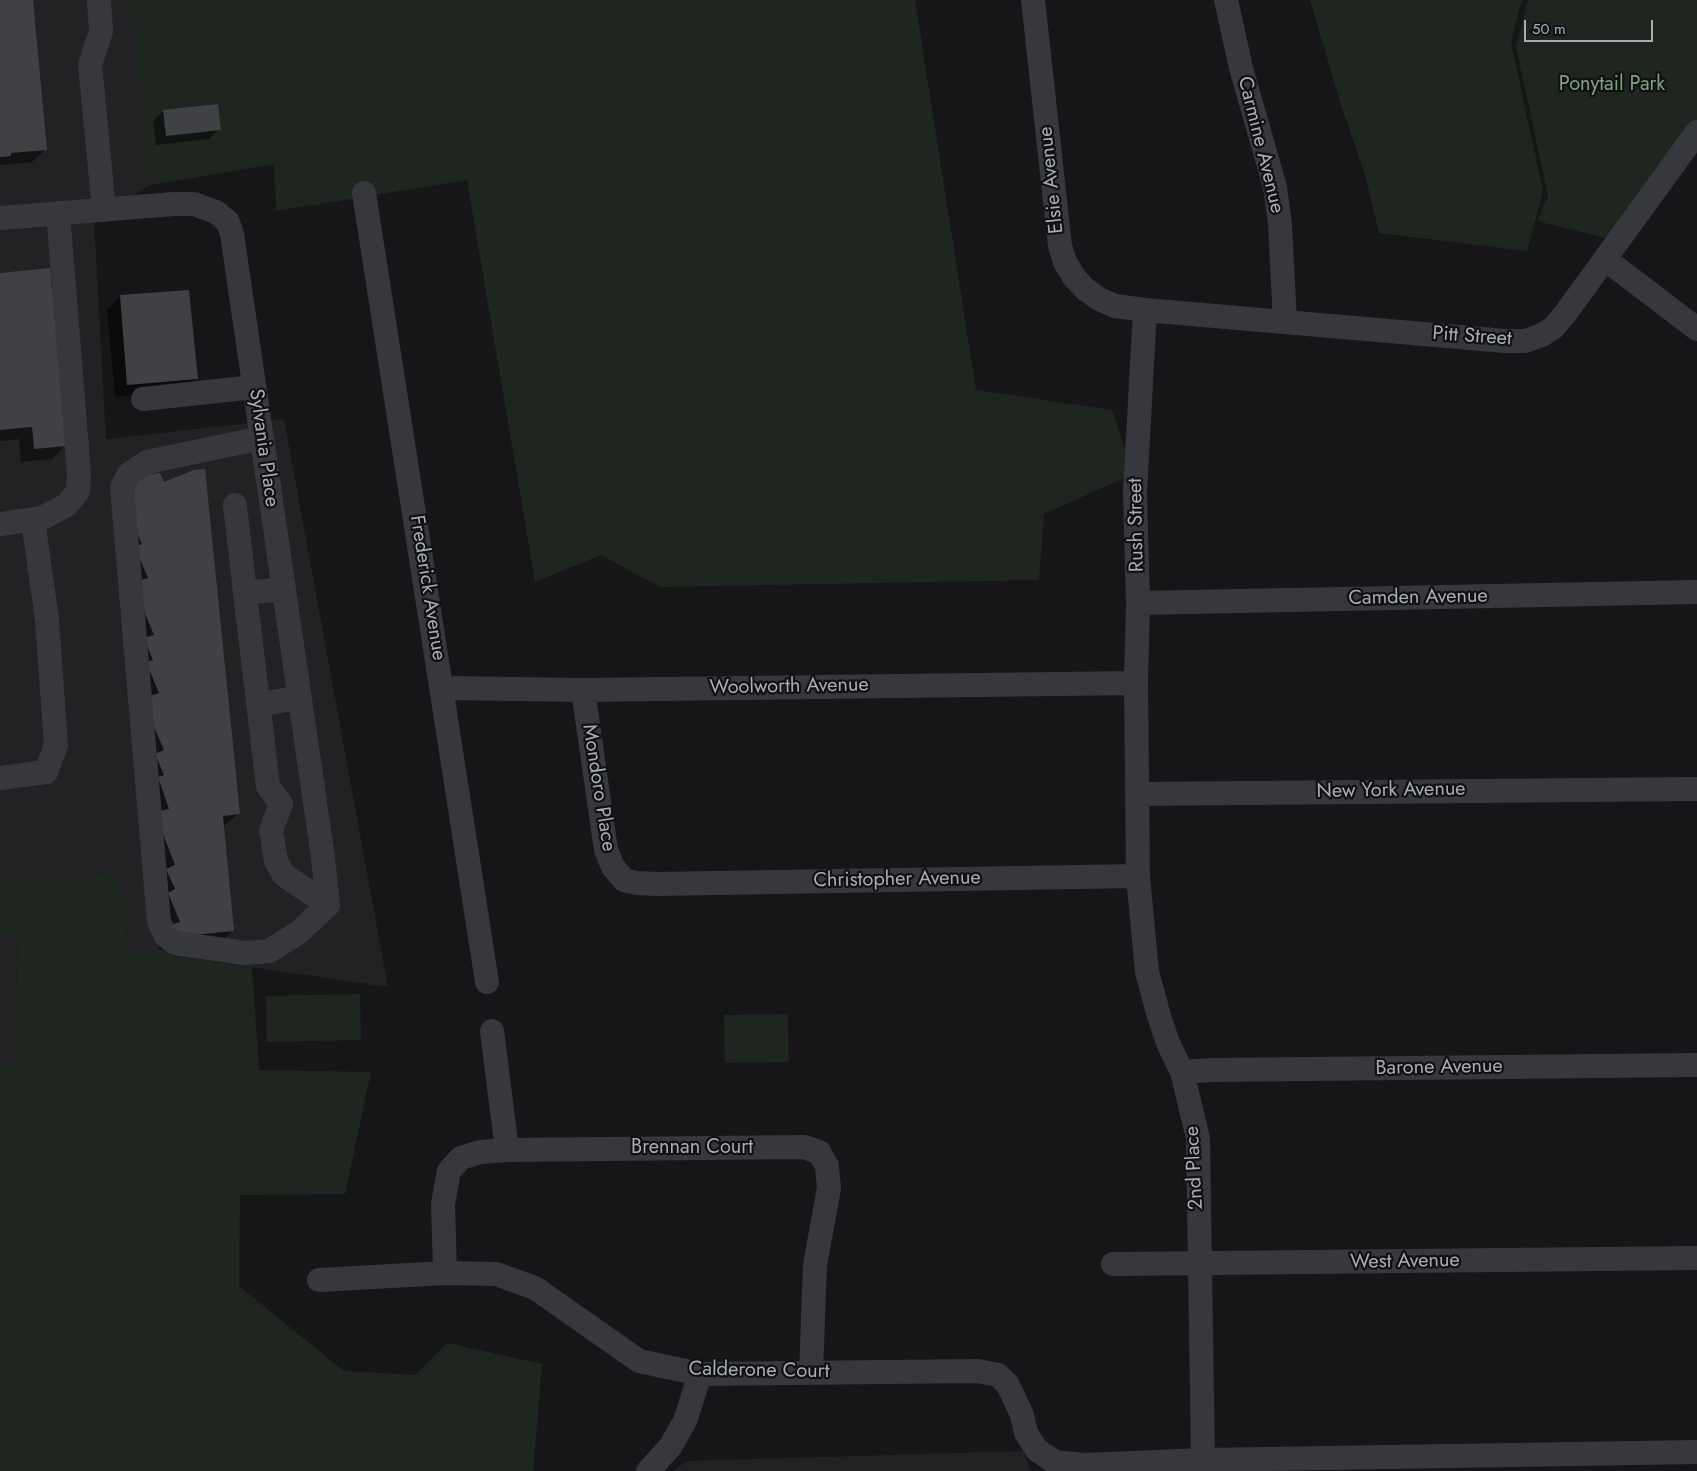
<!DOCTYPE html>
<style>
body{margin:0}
#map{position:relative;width:1697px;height:1471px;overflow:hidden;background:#161618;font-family:Jost,sans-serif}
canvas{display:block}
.scale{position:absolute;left:1524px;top:20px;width:129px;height:22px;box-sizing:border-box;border:2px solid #a8adb8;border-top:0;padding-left:6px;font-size:15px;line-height:18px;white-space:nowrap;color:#a8adb8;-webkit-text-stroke:4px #111113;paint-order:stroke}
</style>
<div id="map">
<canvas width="1697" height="1471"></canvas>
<div class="scale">50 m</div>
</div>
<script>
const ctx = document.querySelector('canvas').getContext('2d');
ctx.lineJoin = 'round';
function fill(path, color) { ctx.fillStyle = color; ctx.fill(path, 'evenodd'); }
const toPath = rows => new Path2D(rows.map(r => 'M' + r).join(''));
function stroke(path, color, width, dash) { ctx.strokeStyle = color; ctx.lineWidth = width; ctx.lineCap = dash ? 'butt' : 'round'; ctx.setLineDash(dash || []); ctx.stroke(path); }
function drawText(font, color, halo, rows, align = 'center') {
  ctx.font = font + ' Jost,sans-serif'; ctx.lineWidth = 4.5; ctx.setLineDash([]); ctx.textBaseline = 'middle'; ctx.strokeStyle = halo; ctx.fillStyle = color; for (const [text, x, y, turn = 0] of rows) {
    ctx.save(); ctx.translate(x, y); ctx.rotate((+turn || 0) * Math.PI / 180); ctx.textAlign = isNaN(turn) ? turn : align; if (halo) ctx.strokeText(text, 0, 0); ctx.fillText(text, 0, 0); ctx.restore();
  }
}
fill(toPath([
 [0,0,130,0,150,185,94,219,106,439,284,419,388,987,128,949,120,872,0,881],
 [0,936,18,939,13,1063,0,1063],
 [1023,1451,1031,1471,673,1471,687,1461]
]), '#222225');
fill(toPath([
 [130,0,915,0,976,390,1112,410,1133,474,1044,514,1039,580,660,587,601,555,535,582,467,180,276,211,274,164,150,185],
 [1310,0,1522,0,1511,42,1543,191,1527,251,1379,233,1365,175,1340,102],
 [1528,0,1697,0,1697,130,1618,241,1537,221,1548,196,1516,47],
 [120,872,128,949,252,967,259,1070,371,1072,345,1194,240,1195,239,1286,344,1371,415,1375,447,1343,542,1364,533,1471,0,1471,0,1063,13,1063,18,939,0,936,0,881],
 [360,994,361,1040,267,1042,266,996],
 [788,1014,789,1062,725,1063,724,1015]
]), '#1e261f');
fill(toPath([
 [0,0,32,0,46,149,32,162,0,165],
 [163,111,219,129,209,139,156,145,153,121],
 [0,274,65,445,52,459,21,462,19,439,0,441],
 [121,296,197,378,183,392,115,397,107,310],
 [126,490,238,814,223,827,232,931,219,944,159,950]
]), '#0007');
fill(toPath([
 [0,0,33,0,47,150,11,153,11,156,0,157],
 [218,104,221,130,166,136,163,110],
 [50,268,67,446,34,449,32,427,0,430,0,273],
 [189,290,198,379,127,385,120,295],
 [205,469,240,814,223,816,234,931,172,937,171,925,180,922,168,893,175,889,166,869,175,865,163,834,161,811,169,809,158,777,164,775,155,754,164,750,151,720,150,696,159,693,146,662,153,660,144,638,154,635,141,604,140,580,148,578,135,547,142,544,132,522,129,488,139,475,160,473,164,482,194,470]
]), '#404145');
stroke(toPath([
 [99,0,101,31,90,65,104,210],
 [1033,0,1060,246,1065,262,1074,277,1085,289,1099,299,1115,306,1145,310,1505,341,1525,341,1542,335,1553,328,1565,314,1697,132],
 [1226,0,1241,68,1275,187,1280,224,1285,322],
 [364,193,487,982],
 [0,218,174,204,194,204,216,212,228,222,232,234,323,857,328,905],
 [1605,259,1697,329],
 [1145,310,1135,492,1138,603,1136,683,1138,876,1147,972,1159,1016,1168,1043,1182,1072,1198,1138,1203,1460],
 [143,399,254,387],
 [262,438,147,462,129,474,122,487,159,922,166,936,175,943,245,953,269,951,298,933,328,905],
 [235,505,245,593,284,589],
 [0,524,42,518,67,505,78,491,79,474,58,213],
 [245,593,268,786,281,804,271,830,276,861,284,875,328,905],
 [1138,603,1697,592],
 [443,688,583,690,1136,683],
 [583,690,606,850,613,867,624,880,637,883,656,884,1138,876],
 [258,704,300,698],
 [0,778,46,772,56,745,47,620,33,520],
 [1138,794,1697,789],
 [492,1031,507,1150],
 [1182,1072,1212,1070,1697,1065],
 [1113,1264,1697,1258],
 [445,1273,443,1204,449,1171,461,1158,480,1152,507,1150,804,1147,819,1152,827,1166,829,1188,815,1265,811,1373],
 [319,1280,445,1273,496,1274,535,1288,639,1361,700,1374,978,1371,998,1375,1008,1385,1022,1415,1026,1433,1037,1450,1055,1462,1084,1465,1203,1460,1697,1452],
 [648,1471,670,1447,685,1421,700,1374]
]), '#37383d', 24);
drawText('20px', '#7fa381', '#111113', [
 ["Ponytail Park",1612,85]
]);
drawText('20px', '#a8adb8', '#111113', [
 ["Carmine Avenue",1260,145,76],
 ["Elsie Avenue",1052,180,-96],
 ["Pitt Street",1472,337,4],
 ["Sylvania Place",263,448,82],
 ["Rush Street",1137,525,-91],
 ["Frederick Avenue",427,588,81],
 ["Camden Avenue",1418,598,-1],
 ["Woolworth Avenue",789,687,-1],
 ["Mondoro Place",598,788,81],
 ["New York Avenue",1391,791,-1],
 ["Christopher Avenue",897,880,-1],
 ["Barone Avenue",1439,1068,-1],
 ["Brennan Court",692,1148],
 ["2nd Place",1195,1168,-93],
 ["West Avenue",1405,1262,-1],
 ["Calderone Court",759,1371,1]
]);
</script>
